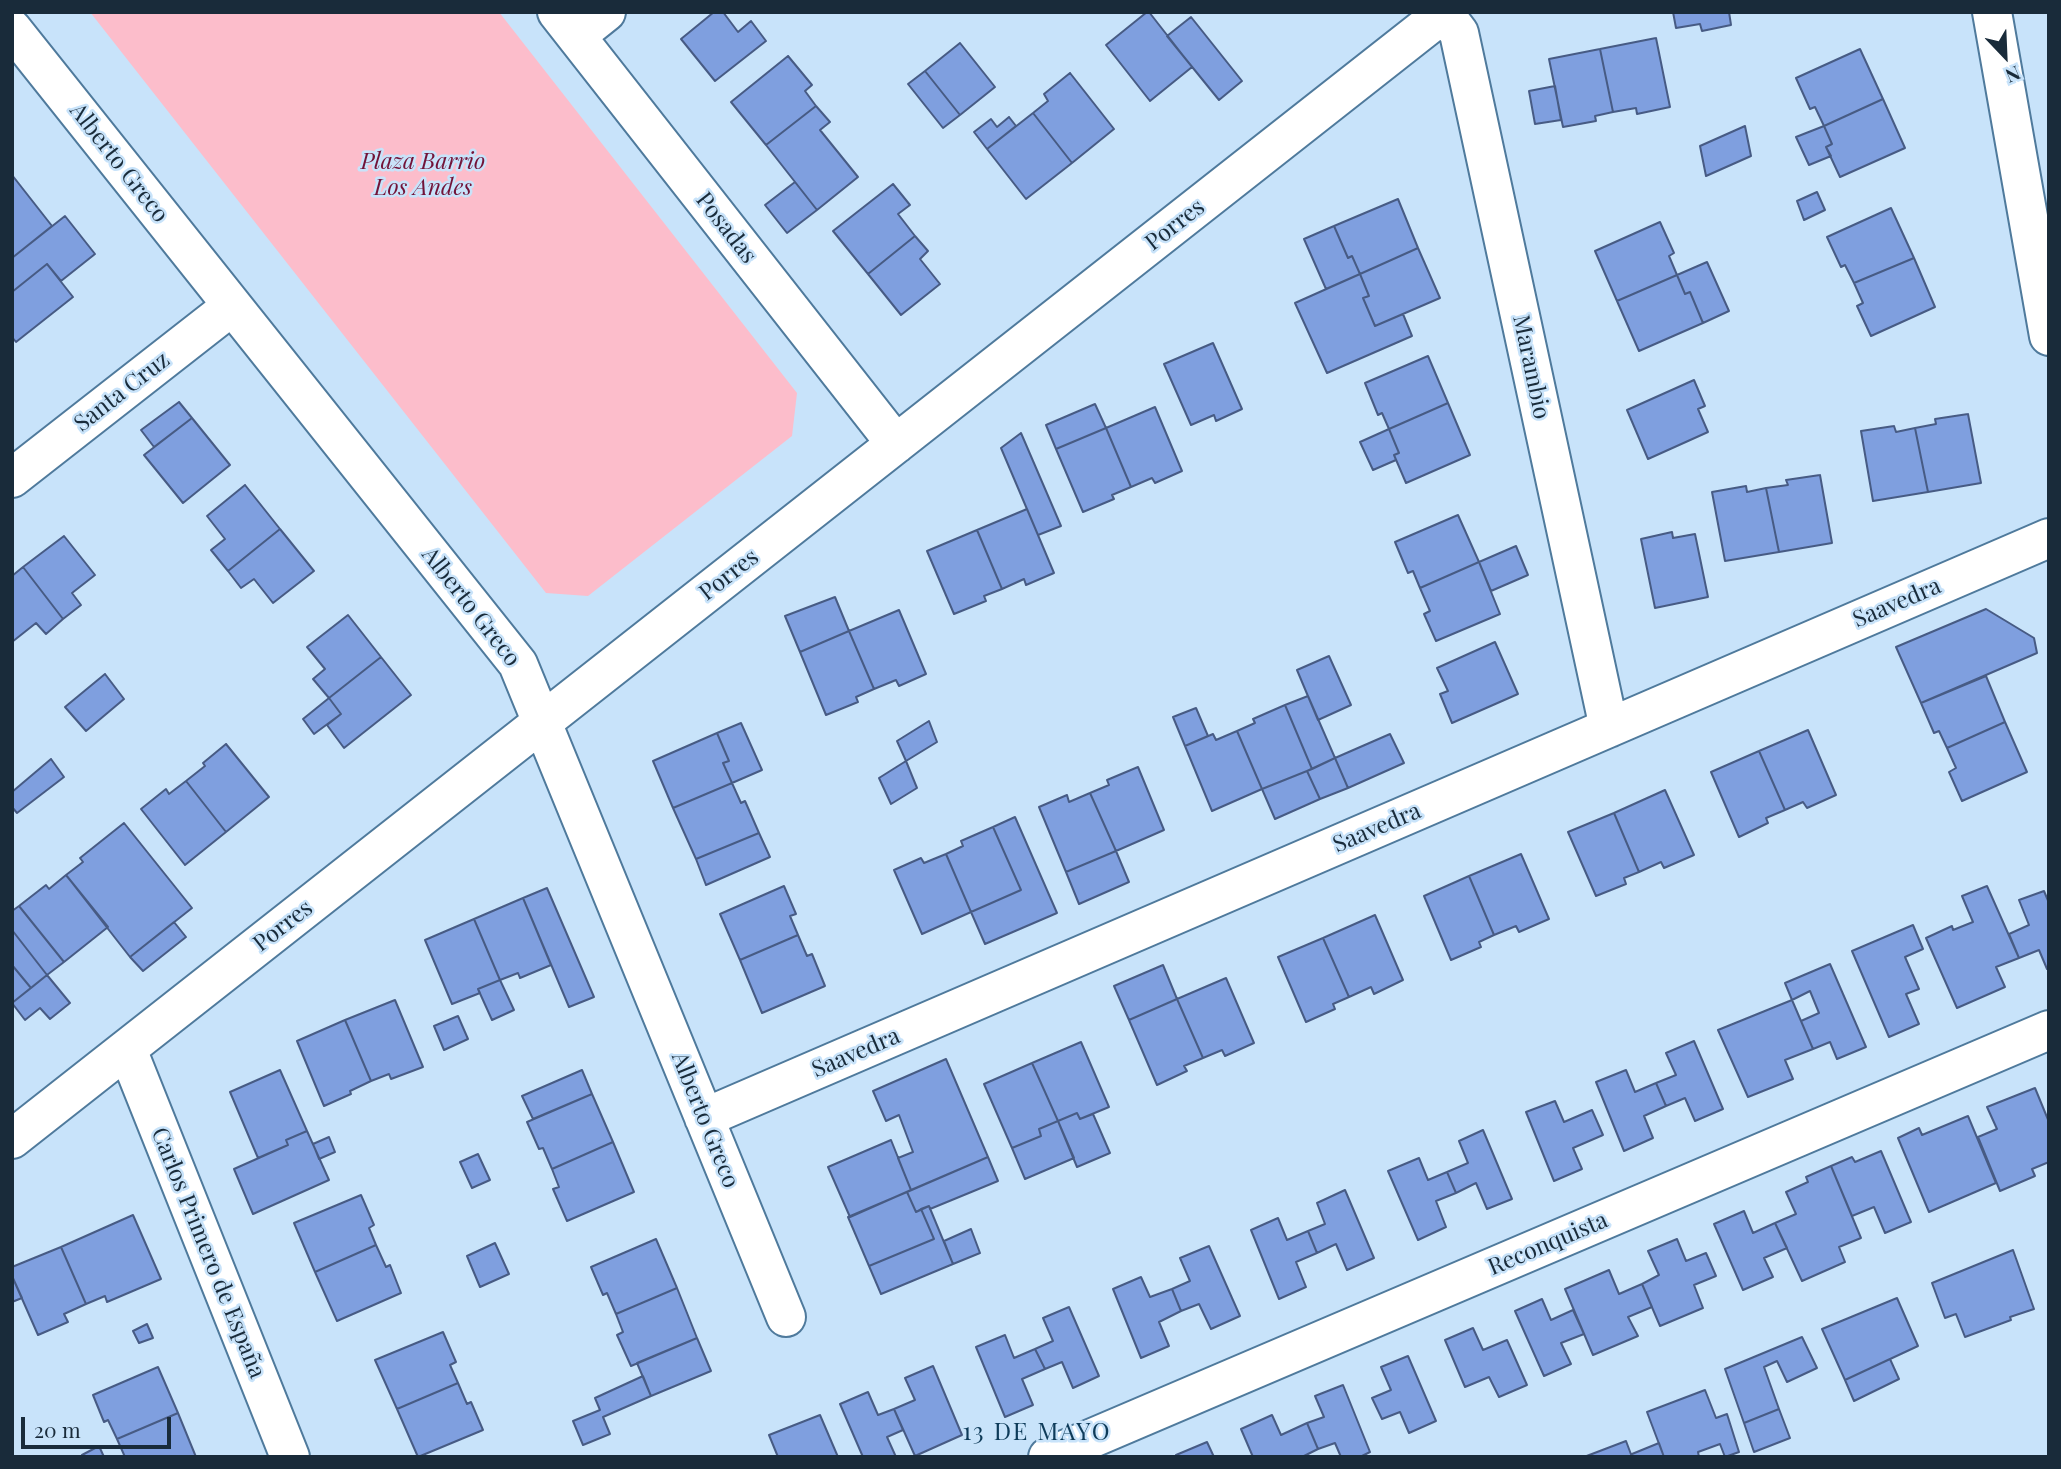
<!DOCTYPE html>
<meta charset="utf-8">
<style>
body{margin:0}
#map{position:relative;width:2061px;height:1469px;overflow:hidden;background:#c8e3fa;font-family:"Playfair Display",serif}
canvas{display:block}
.frame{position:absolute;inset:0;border:14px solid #192b3a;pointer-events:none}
.north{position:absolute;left:1970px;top:21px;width:70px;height:70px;-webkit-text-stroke:5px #c8e3fa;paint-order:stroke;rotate:157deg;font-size:19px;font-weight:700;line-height:28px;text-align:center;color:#192b3a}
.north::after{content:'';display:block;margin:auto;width:24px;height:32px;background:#192b3a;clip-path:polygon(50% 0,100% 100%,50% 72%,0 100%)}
.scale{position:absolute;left:21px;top:1417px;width:150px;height:32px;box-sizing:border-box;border:4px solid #192b3a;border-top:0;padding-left:9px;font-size:21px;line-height:24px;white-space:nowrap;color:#192b3a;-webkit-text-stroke:5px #c8e3fa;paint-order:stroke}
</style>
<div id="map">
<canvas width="2061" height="1469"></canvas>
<div class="frame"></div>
<div class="north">N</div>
<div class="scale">20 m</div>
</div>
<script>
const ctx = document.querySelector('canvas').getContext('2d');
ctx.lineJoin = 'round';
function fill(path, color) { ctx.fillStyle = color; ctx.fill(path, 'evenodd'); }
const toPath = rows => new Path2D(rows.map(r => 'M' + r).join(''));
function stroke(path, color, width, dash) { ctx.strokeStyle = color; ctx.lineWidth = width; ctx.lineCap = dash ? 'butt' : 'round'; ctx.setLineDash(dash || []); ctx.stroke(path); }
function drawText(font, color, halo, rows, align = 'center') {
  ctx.font = font + ' "Playfair Display",serif'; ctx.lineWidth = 5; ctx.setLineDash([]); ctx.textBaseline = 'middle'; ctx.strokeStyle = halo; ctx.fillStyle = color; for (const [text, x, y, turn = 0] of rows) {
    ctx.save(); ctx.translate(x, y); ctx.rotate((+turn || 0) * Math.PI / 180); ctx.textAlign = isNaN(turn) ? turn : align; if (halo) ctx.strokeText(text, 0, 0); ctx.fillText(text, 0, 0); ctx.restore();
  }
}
fill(toPath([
 [90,12,499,12,797,393,792,436,588,596,546,593]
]), '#fcbdcb');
const building = toPath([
 [714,12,723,12,738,32,751,21,766,41,715,81,681,39,714,12],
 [1147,12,1149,12,1192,67,1150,101,1106,45,1147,12],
 [1673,12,1729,12,1731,25,1702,31,1700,24,1676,28,1673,12],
 [1191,17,1242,81,1219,100,1167,36,1191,17],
 [1656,38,1670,107,1637,114,1636,108,1613,112,1600,49,1656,38],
 [960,43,995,87,960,115,925,71,960,43],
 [1600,49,1613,112,1595,116,1596,121,1563,127,1549,59,1600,49],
 [1860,49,1883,99,1824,126,1815,107,1810,109,1796,78,1860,49],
 [788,56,812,85,805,91,816,106,766,145,731,102,788,56],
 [925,71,960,115,943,128,908,84,925,71],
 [1070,73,1114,129,1072,163,1033,113,1048,101,1044,94,1070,73],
 [1555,86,1561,120,1535,124,1529,91,1555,86],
 [1883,99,1905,148,1840,177,1826,147,1832,144,1824,126,1883,99],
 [816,106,830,122,820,130,858,177,817,210,766,145,816,106],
 [1033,113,1072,163,1026,199,987,149,1033,113],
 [1009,117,1016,126,987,149,974,132,991,119,997,127,1009,117],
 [1745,126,1751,156,1706,176,1700,146,1745,126],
 [1824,126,1832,144,1826,147,1831,156,1809,165,1796,137,1824,126],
 [12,175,52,226,12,258,12,175],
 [795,182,817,210,787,233,765,205,795,182],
 [893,184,910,205,898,214,915,236,868,274,833,231,893,184],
 [1817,192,1825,210,1804,220,1797,201,1817,192],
 [1398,199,1418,248,1360,274,1352,256,1348,258,1334,226,1398,199],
 [1891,208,1914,258,1854,283,1845,265,1841,267,1827,237,1891,208],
 [65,216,95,254,61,281,47,264,12,292,12,258,65,216],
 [1660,222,1674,253,1669,256,1677,275,1617,301,1595,251,1660,222],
 [1334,226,1348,258,1352,256,1360,274,1326,289,1304,239,1334,226],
 [915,236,928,251,920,259,940,284,901,315,868,274,915,236],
 [1418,248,1440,298,1375,326,1363,298,1369,296,1360,274,1418,248],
 [1914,258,1935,307,1871,336,1857,306,1863,303,1854,283,1914,258],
 [1707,262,1729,311,1703,323,1690,292,1685,294,1677,275,1707,262],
 [47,264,73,297,16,342,12,337,12,292,47,264],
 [1360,274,1369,296,1363,298,1375,326,1403,314,1412,336,1327,373,1295,303,1360,274],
 [1677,275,1685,294,1690,292,1703,323,1639,351,1617,301,1677,275],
 [1213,343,1242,409,1216,421,1214,415,1191,425,1164,364,1213,343],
 [1428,356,1448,403,1389,429,1382,413,1378,415,1365,383,1428,356],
 [1694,380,1705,406,1698,409,1708,432,1648,459,1627,410,1694,380],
 [179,402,192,418,154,447,141,430,179,402],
 [1448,403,1470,455,1406,483,1394,455,1399,453,1389,429,1448,403],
 [1095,404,1106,428,1056,449,1046,425,1095,404],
 [1155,407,1182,471,1155,483,1152,478,1131,487,1106,428,1155,407],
 [1968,414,1981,483,1928,492,1915,428,1936,424,1935,419,1968,414],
 [192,418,230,465,183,503,144,455,192,418],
 [1894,426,1896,432,1915,428,1928,492,1873,501,1861,431,1894,426],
 [1106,428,1131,487,1112,495,1114,499,1083,512,1056,449,1106,428],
 [1389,429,1399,453,1394,455,1396,460,1373,470,1360,442,1389,429],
 [1021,433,1061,526,1038,535,1001,448,1021,433],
 [1820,475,1832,543,1779,552,1766,488,1788,485,1786,480,1820,475],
 [245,485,280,529,228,571,211,550,225,539,207,516,245,485],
 [1746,486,1747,492,1766,488,1779,552,1725,561,1712,492,1746,486],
 [1027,509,1054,573,1026,585,1024,579,1002,589,977,530,1027,509],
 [1458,515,1479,562,1420,588,1413,571,1408,573,1395,542,1458,515],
 [280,529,314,571,273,603,254,579,241,588,228,571,280,529],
 [977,530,1002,589,984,596,986,601,954,614,927,551,977,530],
 [1672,532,1673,538,1695,534,1708,597,1655,608,1641,539,1672,532],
 [64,536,95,575,72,593,81,605,63,619,23,567,64,536],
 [1516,546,1528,575,1491,591,1479,562,1516,546],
 [1479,562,1500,614,1436,641,1424,614,1430,611,1420,588,1479,562],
 [23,567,63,619,46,634,36,623,12,642,12,576,23,567],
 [835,597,849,631,800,652,785,616,835,597],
 [1986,609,2034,638,2037,653,1921,703,1896,647,1986,609],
 [899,610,926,674,899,686,896,680,874,689,849,631,899,610],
 [348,615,381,657,329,698,313,679,325,669,307,647,348,615],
 [849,631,874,689,856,697,858,702,826,715,800,652,849,631],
 [1495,642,1518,694,1452,723,1440,694,1448,691,1437,668,1495,642],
 [1329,656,1351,705,1318,720,1297,670,1329,656],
 [381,657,411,695,344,748,327,725,341,714,329,698,381,657],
 [105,674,124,699,86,731,65,707,105,674],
 [1986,676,2005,722,1947,748,1939,731,1934,733,1921,703,1986,676],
 [1308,696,1335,758,1312,769,1285,705,1308,696],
 [329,698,341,714,314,734,303,719,329,698],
 [1285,705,1312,769,1262,789,1237,731,1255,723,1253,719,1285,705],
 [1196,708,1208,736,1185,746,1173,717,1196,708],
 [929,721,937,742,906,761,897,741,929,721],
 [2005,722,2027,772,1962,801,1949,772,1956,768,1947,748,2005,722],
 [741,723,762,770,732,783,723,763,729,761,717,733,741,723],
 [1808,730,1836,795,1807,808,1803,802,1785,810,1759,751,1808,730],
 [1237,731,1262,789,1212,811,1185,746,1213,734,1216,740,1237,731],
 [717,733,729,761,723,763,732,783,673,808,653,761,717,733],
 [1390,734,1404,763,1348,788,1335,758,1390,734],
 [226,744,269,797,226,832,186,781,205,766,203,763,226,744],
 [1759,751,1785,810,1766,818,1768,823,1739,837,1711,772,1759,751],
 [1335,758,1348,788,1320,799,1307,771,1335,758],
 [51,759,64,777,17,813,12,807,12,792,51,759],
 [906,761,917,788,891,804,879,778,906,761],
 [1138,767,1164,830,1116,851,1090,793,1109,785,1107,780,1138,767],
 [1307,771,1320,799,1275,819,1262,789,1307,771],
 [186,781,226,832,185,865,141,809,166,789,169,794,186,781],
 [732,783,741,803,745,801,759,833,696,859,673,808,732,783],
 [1665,790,1694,855,1664,868,1661,862,1639,872,1614,813,1665,790],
 [1090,793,1116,851,1066,872,1039,807,1067,795,1069,802,1090,793],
 [1614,813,1639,872,1624,878,1626,884,1596,896,1568,832,1614,813],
 [1015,817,1057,913,985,944,971,912,1021,890,993,827,1015,817],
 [124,823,192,908,130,957,66,875,83,862,80,858,124,823],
 [993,827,1021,890,971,912,946,854,963,846,961,841,993,827],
 [759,833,770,857,706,885,696,859,759,833],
 [1116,851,1129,882,1079,904,1066,872,1116,851],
 [946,854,971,912,922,934,894,870,921,858,924,863,946,854],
 [1521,854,1549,919,1519,932,1516,926,1494,935,1469,876,1521,854],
 [66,875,108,927,64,962,19,906,46,885,49,889,66,875],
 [1469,876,1494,935,1479,942,1481,947,1451,960,1424,896,1469,876],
 [784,886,796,914,790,916,798,935,740,960,720,914,784,886],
 [1987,886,2019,958,1996,967,2005,987,1957,1008,1926,938,1952,926,1953,930,1973,922,1962,896,1987,886],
 [547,888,594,997,569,1007,523,898,547,888],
 [2044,891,2049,903,2049,968,2047,969,2039,950,2019,958,2009,934,2029,925,2019,900,2044,891],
 [523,898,551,965,520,978,518,973,500,980,474,919,523,898],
 [19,906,64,962,47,975,12,930,12,911,19,906],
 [1375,915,1403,980,1374,994,1371,987,1349,997,1323,938,1375,915],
 [474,919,500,980,478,989,480,993,452,1004,425,940,474,919],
 [174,922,186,937,143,971,130,957,174,922],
 [1913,925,1923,949,1905,957,1919,989,1906,994,1919,1024,1889,1037,1852,951,1913,925],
 [12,930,47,975,31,988,12,965,12,930],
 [798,935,807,956,812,954,825,986,762,1013,740,960,798,935],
 [1323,938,1349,997,1333,1004,1335,1009,1306,1022,1278,957,1323,938],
 [1830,964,1866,1047,1837,1059,1830,1042,1813,1049,1801,1021,1819,1013,1810,991,1792,1000,1785,983,1830,964],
 [12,965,31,988,12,1003,12,965],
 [1163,965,1177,999,1129,1020,1114,986,1163,965],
 [47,975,70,1003,50,1019,40,1008,25,1020,12,1003,47,975],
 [1226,978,1254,1043,1225,1056,1222,1050,1203,1058,1177,999,1226,978],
 [500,980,514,1010,492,1020,478,989,500,980],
 [1177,999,1203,1058,1184,1066,1187,1071,1157,1085,1129,1020,1177,999],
 [395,1000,423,1067,391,1079,389,1074,371,1081,345,1020,395,1000],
 [1792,1000,1813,1049,1785,1060,1793,1079,1748,1097,1718,1030,1792,1000],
 [458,1016,468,1039,444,1050,434,1026,458,1016],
 [345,1020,371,1081,350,1091,351,1094,324,1106,297,1041,345,1020],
 [1694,1041,1723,1109,1695,1121,1685,1098,1666,1106,1656,1083,1676,1075,1666,1053,1694,1041],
 [1081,1042,1109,1107,1080,1119,1077,1113,1058,1121,1032,1063,1081,1042],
 [946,1059,988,1157,911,1190,898,1158,913,1152,899,1115,886,1121,873,1091,946,1059],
 [1032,1063,1058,1121,1039,1129,1041,1136,1012,1148,984,1084,1032,1063],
 [280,1070,307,1131,286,1140,288,1145,258,1158,230,1092,280,1070],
 [582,1070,592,1094,533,1119,522,1096,582,1070],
 [1626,1070,1635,1092,1656,1083,1666,1106,1644,1116,1653,1138,1624,1151,1596,1082,1626,1070],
 [2035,1088,2049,1122,2049,1162,2032,1169,2035,1176,2000,1191,1978,1137,1997,1129,1987,1107,2035,1088],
 [592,1094,613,1142,552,1169,543,1148,539,1149,527,1122,592,1094],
 [1555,1101,1564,1122,1592,1110,1603,1135,1573,1148,1582,1169,1554,1181,1526,1112,1555,1101],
 [1077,1113,1080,1119,1093,1114,1110,1153,1077,1167,1058,1121,1077,1113],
 [1968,1116,1996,1183,1929,1212,1898,1138,1919,1128,1922,1135,1968,1116],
 [1058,1121,1074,1158,1025,1179,1012,1148,1041,1136,1039,1129,1058,1121],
 [1483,1130,1512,1199,1487,1209,1476,1183,1456,1193,1447,1172,1468,1163,1459,1141,1483,1130],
 [307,1131,329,1180,253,1214,234,1169,288,1145,286,1140,307,1131],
 [329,1137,335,1152,319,1159,313,1144,329,1137],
 [891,1140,911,1190,850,1217,828,1167,891,1140],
 [613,1142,634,1192,567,1221,553,1189,559,1187,552,1169,613,1142],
 [1881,1151,1911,1222,1885,1233,1874,1207,1852,1216,1831,1166,1852,1157,1855,1162,1881,1151],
 [478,1154,490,1180,472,1188,460,1162,478,1154],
 [988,1157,998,1181,930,1209,929,1206,916,1212,907,1192,988,1157],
 [1419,1158,1428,1180,1447,1172,1456,1193,1436,1201,1446,1227,1418,1240,1388,1171,1419,1158],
 [1831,1166,1861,1238,1839,1247,1845,1262,1802,1281,1775,1223,1796,1214,1786,1192,1808,1182,1806,1177,1831,1166],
 [1345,1190,1374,1258,1347,1270,1336,1244,1317,1253,1308,1231,1325,1224,1317,1203,1345,1190],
 [907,1192,916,1212,921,1209,934,1239,869,1266,848,1217,907,1192],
 [361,1195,374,1225,369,1228,376,1245,315,1272,294,1223,361,1195],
 [929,1206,953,1264,881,1294,869,1266,934,1239,921,1209,929,1206],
 [1744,1211,1753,1233,1775,1223,1787,1248,1764,1258,1773,1277,1743,1290,1714,1224,1744,1211],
 [133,1215,161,1279,107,1302,105,1296,86,1304,61,1247,133,1215],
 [1278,1218,1287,1240,1308,1231,1317,1253,1296,1262,1306,1287,1279,1299,1251,1230,1278,1218],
 [971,1229,980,1253,953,1264,944,1241,971,1229],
 [656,1239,677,1288,616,1314,607,1293,603,1295,591,1267,656,1239],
 [1677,1239,1686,1261,1706,1253,1716,1276,1694,1285,1703,1308,1660,1326,1642,1284,1659,1275,1648,1251,1677,1239],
 [495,1243,509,1274,480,1287,467,1256,495,1243],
 [376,1245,386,1267,390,1265,401,1293,337,1321,315,1272,376,1245],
 [1209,1246,1240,1316,1211,1329,1199,1304,1181,1311,1172,1289,1190,1281,1180,1258,1209,1246],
 [61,1247,86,1304,64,1314,68,1322,38,1335,12,1276,12,1267,61,1247],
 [2013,1250,2034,1309,2010,1317,2011,1320,1965,1337,1956,1314,1945,1318,1932,1283,2013,1250],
 [1609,1270,1619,1294,1642,1284,1652,1307,1628,1317,1638,1336,1593,1355,1565,1289,1609,1270],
 [12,1276,22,1298,12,1302,12,1276],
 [1141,1277,1150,1297,1172,1289,1181,1311,1159,1322,1169,1346,1141,1358,1113,1289,1141,1277],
 [677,1288,697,1338,631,1366,617,1335,623,1332,616,1314,677,1288],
 [1897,1298,1918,1346,1845,1380,1822,1329,1897,1298],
 [1542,1299,1551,1320,1573,1310,1584,1334,1561,1343,1571,1364,1544,1376,1515,1311,1542,1299],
 [1069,1307,1099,1376,1073,1388,1062,1362,1045,1369,1035,1349,1053,1341,1043,1318,1069,1307],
 [147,1324,153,1338,139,1343,133,1331,147,1324],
 [1473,1328,1483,1350,1507,1340,1527,1385,1499,1397,1489,1377,1465,1387,1445,1340,1473,1328],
 [443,1332,456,1362,450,1365,458,1383,397,1409,375,1360,443,1332],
 [1005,1335,1014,1358,1035,1349,1045,1369,1022,1379,1033,1405,1005,1417,976,1347,1005,1335],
 [1802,1337,1817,1368,1787,1382,1777,1361,1764,1367,1779,1409,1744,1423,1725,1369,1802,1337],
 [697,1338,711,1371,651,1396,637,1363,697,1338],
 [1408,1356,1436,1421,1409,1433,1400,1412,1382,1419,1372,1398,1391,1390,1381,1367,1408,1356],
 [1890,1359,1899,1379,1854,1401,1845,1380,1890,1359],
 [933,1366,962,1435,915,1456,894,1409,915,1400,905,1378,933,1366],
 [158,1367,178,1413,117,1439,108,1420,104,1422,93,1395,158,1367],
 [643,1376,651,1396,603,1417,610,1434,583,1445,573,1421,600,1410,595,1398,643,1376],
 [458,1383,467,1404,471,1402,483,1430,418,1457,397,1409,458,1383],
 [1343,1385,1370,1452,1360,1457,1341,1457,1335,1443,1318,1449,1307,1423,1324,1417,1315,1396,1343,1385],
 [1705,1390,1716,1418,1727,1414,1739,1452,1725,1457,1720,1444,1698,1452,1699,1457,1664,1457,1647,1412,1705,1390],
 [868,1392,878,1415,894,1409,903,1430,887,1437,896,1457,863,1457,840,1404,868,1392],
 [1779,1409,1790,1438,1754,1452,1744,1423,1779,1409],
 [178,1413,196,1457,125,1457,117,1439,178,1413],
 [820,1415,838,1457,778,1457,769,1435,820,1415],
 [1272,1415,1281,1435,1307,1423,1318,1449,1302,1457,1253,1457,1241,1429,1272,1415],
 [1626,1441,1632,1457,1584,1457,1626,1441],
 [1207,1442,1214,1457,1176,1457,1176,1455,1207,1442],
 [1659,1443,1664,1457,1633,1457,1632,1454,1659,1443],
 [99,1446,104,1457,83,1457,82,1455,99,1446]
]);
fill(building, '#7f9fdf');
stroke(building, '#475b84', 2);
const minor = toPath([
 [557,12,896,444],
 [1443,12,1459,33,1609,728],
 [1992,12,2049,336],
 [12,29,518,664,786,1317],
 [576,36,606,12],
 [12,478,232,306],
 [127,1049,290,1457],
 [704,1118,2049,538],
 [12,1139,1445,12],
 [1048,1457,2049,1030]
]);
stroke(minor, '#4f7a9c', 42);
stroke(minor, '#fff', 38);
drawText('italic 23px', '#721338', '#c8e3fa', [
 ["Plaza Barrio",423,162],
 ["Los Andes",423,188]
]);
drawText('23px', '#192b3a', '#c8e3fa', [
 ["Alberto Greco",119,163,52],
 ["Porres",1175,225,-38],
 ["Posadas",726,228,52],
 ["Marambio",1531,367,78],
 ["Santa Cruz",122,392,-38],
 ["Porres",729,575,-38],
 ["Saavedra",1897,603,-23],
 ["Alberto Greco",471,607,52],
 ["Saavedra",1377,828,-23],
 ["Porres",283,926,-38],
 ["Saavedra",856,1053,-23],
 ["Alberto Greco",705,1120,68],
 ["Reconquista",1548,1244,-23],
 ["Carlos Primero de España",208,1253,68]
]);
ctx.letterSpacing = '2px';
drawText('24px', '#0e3b59', '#c8e3fa', [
 ["13 DE MAYO",1037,1433]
]);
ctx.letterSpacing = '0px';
</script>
